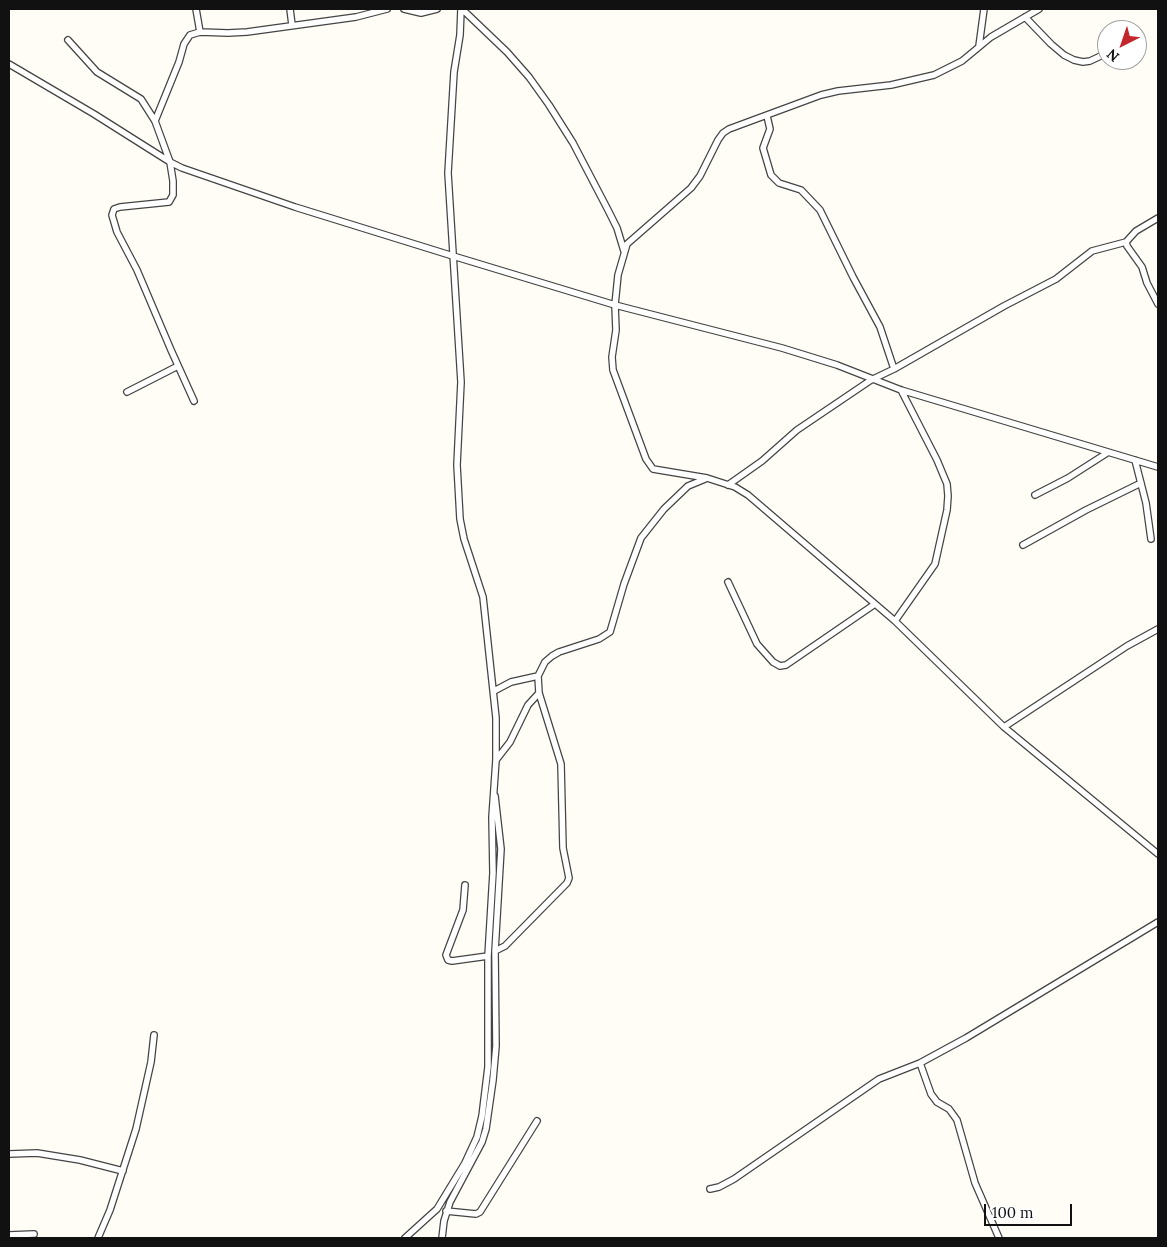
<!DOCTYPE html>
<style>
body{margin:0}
#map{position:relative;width:1167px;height:1247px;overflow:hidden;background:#fffdf5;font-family:Lora,serif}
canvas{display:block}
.frame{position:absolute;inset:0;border:10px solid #111;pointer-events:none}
.north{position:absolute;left:1097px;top:20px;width:50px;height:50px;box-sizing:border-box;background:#fff;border:1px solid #a0a0a0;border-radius:50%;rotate:221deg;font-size:14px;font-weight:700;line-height:20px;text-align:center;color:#111}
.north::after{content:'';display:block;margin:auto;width:18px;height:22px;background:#c4262e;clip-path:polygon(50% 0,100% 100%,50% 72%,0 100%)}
.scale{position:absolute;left:984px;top:1204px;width:88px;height:22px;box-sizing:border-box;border:2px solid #111;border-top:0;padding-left:6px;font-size:15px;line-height:18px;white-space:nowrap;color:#111;-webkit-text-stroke:4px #fff;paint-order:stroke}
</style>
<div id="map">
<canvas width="1167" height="1247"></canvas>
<div class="frame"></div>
<div class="north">N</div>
<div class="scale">100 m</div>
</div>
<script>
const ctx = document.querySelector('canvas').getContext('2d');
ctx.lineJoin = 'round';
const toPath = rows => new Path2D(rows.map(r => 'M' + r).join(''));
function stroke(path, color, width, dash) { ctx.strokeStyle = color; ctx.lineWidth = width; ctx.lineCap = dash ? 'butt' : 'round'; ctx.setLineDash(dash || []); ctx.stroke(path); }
const minor = toPath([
 [196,9,200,32],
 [290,9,292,25],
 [404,9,421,13,437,9],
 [462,9,507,52,529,77,549,105,573,143,608,210,617,228,624,251],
 [1039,9,991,37,962,61,934,75,891,85,838,91,821,95,729,129,723,133,718,140,700,176,691,188,627,244,618,275,615,305,616,330,612,357,613,370,646,459,653,469,707,478,735,487,748,495,895,621,1004,727,1158,854],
 [1025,17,1051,44,1064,55,1074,60,1083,62,1090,61,1107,53],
 [68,40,97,72,141,99,155,121,170,162,173,181,173,195,169,202,120,207,114,209,112,215,117,232,137,270,171,350,194,401],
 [979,46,984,9],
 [9,64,94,114,170,162,182,168,295,207,453,256,615,305,782,348,837,365,901,390,1158,467],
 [767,116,770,129,763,148,771,175,779,183,801,190,820,210,853,277,880,327,894,369],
 [155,121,179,62,184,44,190,35,200,32,228,33,247,32,356,17,387,9],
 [1158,218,1136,231,1126,242,1127,246,1142,267,1147,283,1158,304],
 [127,392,178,366],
 [1135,460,1146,503,1151,539],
 [728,485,762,461,797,430,871,380,894,369,1004,306,1056,279,1092,251,1126,242],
 [1035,495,1068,478,1107,453],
 [1023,545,1086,510,1141,483],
 [728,582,757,644,773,662,780,666,786,665,875,604],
 [895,621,935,564,947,510,948,496,947,484,937,460,901,390],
 [494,691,511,682,538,676],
 [1004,727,1127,646,1158,629],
 [496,760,510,742,528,705,539,693],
 [465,885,463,910,446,955,448,960,452,961,488,956],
 [495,951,505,946,567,883,569,878,563,848,561,764,539,693,538,676,545,662,552,656,559,652,599,639,610,632,624,584,641,538,664,509,688,486,705,479],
 [920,1063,931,1094,937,1102,949,1109,957,1120,975,1183,999,1238],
 [9,1154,37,1153,80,1160,123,1171],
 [710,1189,719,1187,734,1179,879,1079,920,1063,966,1038,1158,922],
 [446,1211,476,1214,480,1212,537,1121],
 [9,1235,34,1234],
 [98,1238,110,1210,136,1129,151,1062,154,1035],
 [405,1238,437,1209,465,1163,477,1137,482,1116,488,1067,488,956,493,873,492,817,496,760,496,718,483,597,464,539,460,519,457,465,461,382,448,173,454,72,460,35,461,9],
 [442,1238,444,1221,450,1202,482,1142,486,1129,493,1080,496,1046,495,951,501,849,495,796]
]);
stroke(minor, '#444', 8);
stroke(minor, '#fff', 5.5);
</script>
